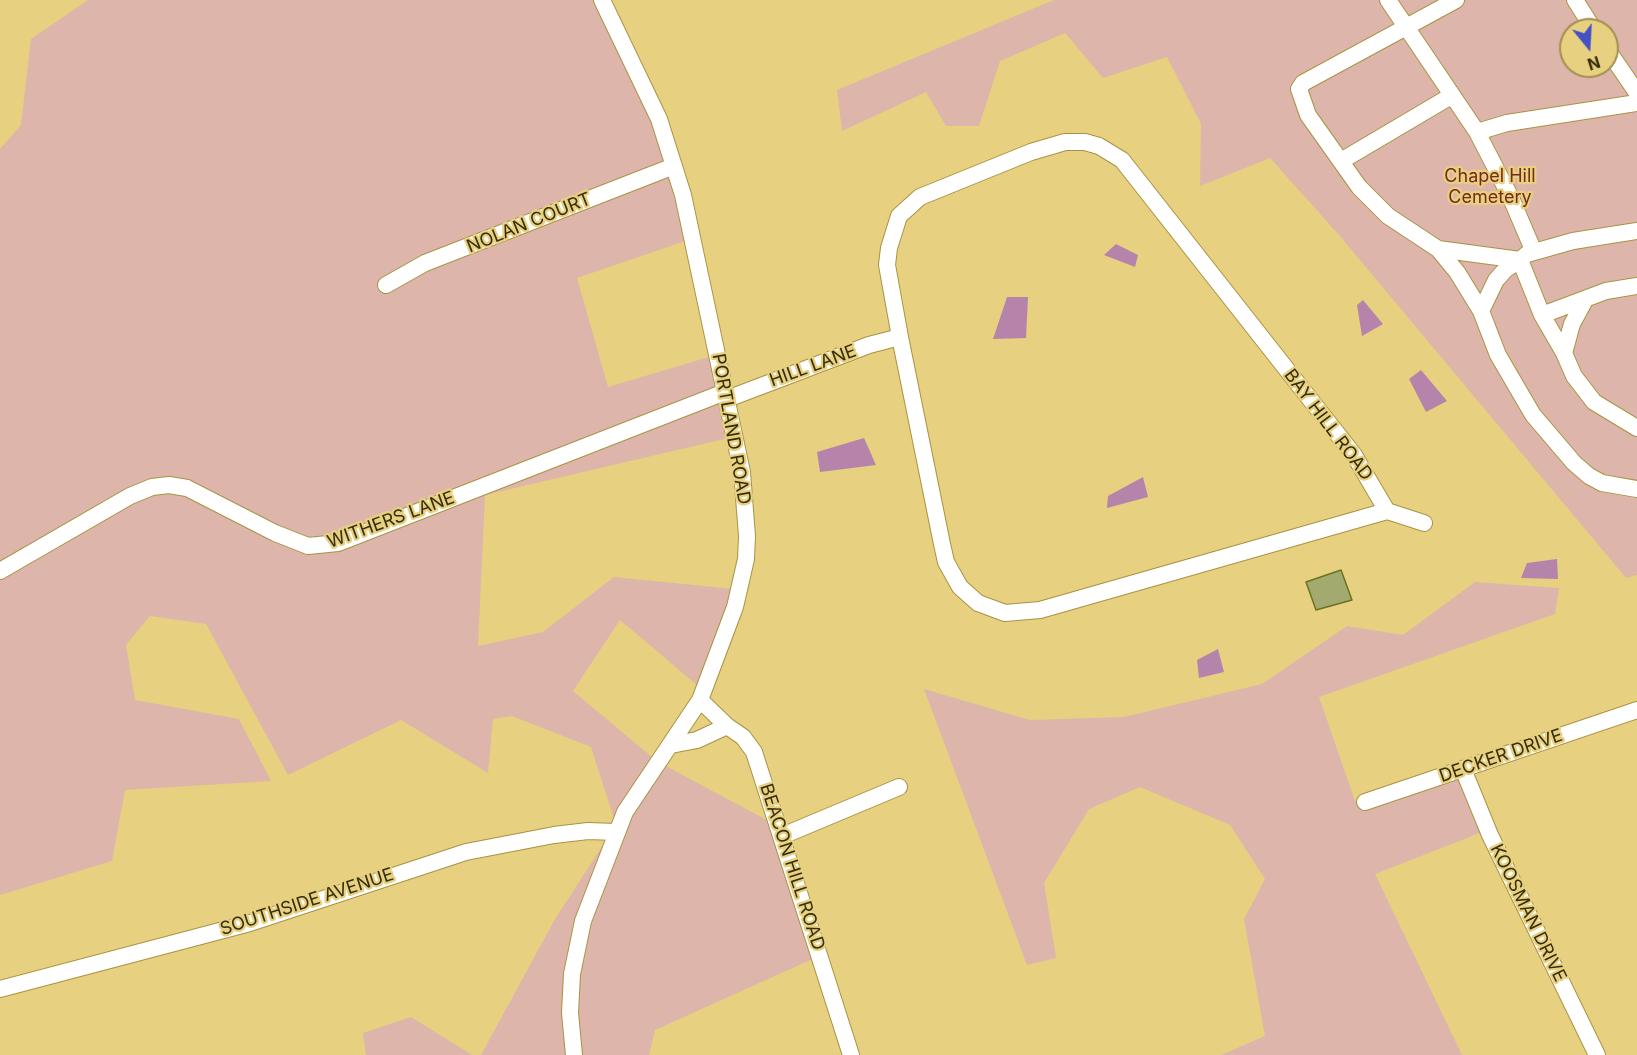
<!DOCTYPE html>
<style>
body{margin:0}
#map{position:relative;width:1637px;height:1055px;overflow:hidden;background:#e7d080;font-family:Inter,sans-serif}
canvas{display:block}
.north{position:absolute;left:1559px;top:18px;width:60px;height:60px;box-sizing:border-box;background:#e7d080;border:2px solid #a08f51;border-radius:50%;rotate:162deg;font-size:16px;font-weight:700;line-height:24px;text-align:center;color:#362d0a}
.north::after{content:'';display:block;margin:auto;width:21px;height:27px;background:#4650c5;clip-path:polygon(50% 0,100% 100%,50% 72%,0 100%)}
</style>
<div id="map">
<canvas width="1637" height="1055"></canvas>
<div class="north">N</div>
</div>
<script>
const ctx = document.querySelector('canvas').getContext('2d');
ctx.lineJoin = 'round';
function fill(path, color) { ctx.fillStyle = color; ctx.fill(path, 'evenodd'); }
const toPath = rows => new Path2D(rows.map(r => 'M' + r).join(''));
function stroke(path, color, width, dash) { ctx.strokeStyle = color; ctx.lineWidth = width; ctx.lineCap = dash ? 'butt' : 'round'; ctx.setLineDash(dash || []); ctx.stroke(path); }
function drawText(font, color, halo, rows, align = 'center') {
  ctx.font = font + ' Inter,sans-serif'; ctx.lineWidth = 4.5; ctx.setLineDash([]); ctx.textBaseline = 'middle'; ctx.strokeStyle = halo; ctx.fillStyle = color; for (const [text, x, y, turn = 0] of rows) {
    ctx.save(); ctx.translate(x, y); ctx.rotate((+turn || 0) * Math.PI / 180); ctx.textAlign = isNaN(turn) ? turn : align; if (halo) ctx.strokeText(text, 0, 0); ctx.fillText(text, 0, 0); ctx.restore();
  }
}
fill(toPath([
 [88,0,600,0,672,148,691,239,577,278,608,387,719,354,737,436,485,495,478,646,543,632,614,577,744,590,704,691,620,620,573,691,658,762,778,826,817,957,655,1030,649,1055,481,1055,555,919,616,825,591,747,512,716,493,719,488,773,401,720,288,775,206,624,150,616,126,645,135,700,239,719,271,781,125,790,112,861,0,895,0,149,21,125,31,39],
 [1054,0,1637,0,1637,575,1626,578,1339,235,1270,158,1200,186,1201,124,1167,57,1103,78,1065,33,1000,61,979,126,946,126,926,92,842,131,837,90],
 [1571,30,1607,30,1607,66,1571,66],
 [1475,582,1559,588,1555,614,1319,697,1355,801,1461,776,1485,831,1375,874,1462,1055,1221,1055,1265,1036,1244,919,1265,879,1230,825,1140,787,1089,809,1044,883,1056,958,1027,965,924,689,1030,720,1124,717,1262,684,1347,626,1403,635],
 [411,1017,472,1055,366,1055,363,1033]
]), '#deb5ab');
fill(toPath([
 [1116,244,1138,255,1135,267,1104,255],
 [1007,297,1028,297,1026,338,993,339],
 [1363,300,1383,324,1362,336,1357,305],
 [1421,370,1447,401,1426,412,1409,379],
 [864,438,876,465,820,472,817,452],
 [1143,477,1148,497,1107,508,1108,496],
 [1557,559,1558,579,1521,578,1527,563],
 [1218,649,1224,672,1199,678,1197,660]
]), '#b684ab');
const building = toPath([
 [1341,570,1352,600,1316,610,1306,582,1341,570]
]);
fill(building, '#a3aa6f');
stroke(building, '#6b7220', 1.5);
const minor = toPath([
 [1388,0,1477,132,1511,198,1534,252],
 [1456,0,1303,83,1299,89,1308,115,1359,187,1388,216,1438,249,1520,260,1527,254,1573,241,1637,231],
 [1575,0,1594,30],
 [1607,49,1637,93],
 [1477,132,1507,123,1637,103],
 [1065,142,1085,142,1099,146,1122,160,1354,455,1387,511,1040,610,1005,613,978,603,960,587,946,562,942,544,900,337,887,265,889,248,899,216,920,197,1031,152,1065,142],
 [1341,161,1451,96],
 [1438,249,1457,272,1481,311],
 [386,285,425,263,674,166],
 [1585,300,1572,324,1564,353,1574,376,1594,402,1637,428],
 [1542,315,1606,291,1637,286],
 [1564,353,1542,315,1520,260,1506,269,1496,280,1481,311,1498,355,1533,415,1574,463,1589,476,1602,483,1637,489],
 [727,399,869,345,900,337],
 [1387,511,1424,523],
 [0,571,130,496,152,487,169,485,187,488,275,533,308,546,338,543,725,392],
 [700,700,727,726,743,737,754,752,851,1055],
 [671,745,697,740,727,726],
 [1463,769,1490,835,1597,1055],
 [1365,802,1637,710],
 [782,836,899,787],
 [0,989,250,923,466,852,554,835,588,831,616,832],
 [574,1055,570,1013,572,974,583,921,625,812,700,700,735,607,746,559,747,536,742,472,683,195,659,119,602,0]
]);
stroke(minor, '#a99342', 18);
stroke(minor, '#fff', 16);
drawText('18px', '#762a19', '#e7d080', [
 ["Chapel Hill",1490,177],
 ["Cemetery",1490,198]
]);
drawText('18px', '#362d0a', '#e7d080', [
 ["NOLAN COURT",529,223,-22],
 ["HILL LANE",813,366,-20],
 ["BAY HILL ROAD",1328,425,53],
 ["PORTLAND ROAD",731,429,80],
 ["WITHERS LANE",391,520,-20],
 ["DECKER DRIVE",1501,756,-19],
 ["BEACON HILL ROAD",792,867,72],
 ["SOUTHSIDE AVENUE",307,902,-18],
 ["KOOSMAN DRIVE",1528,913,64]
]);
</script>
